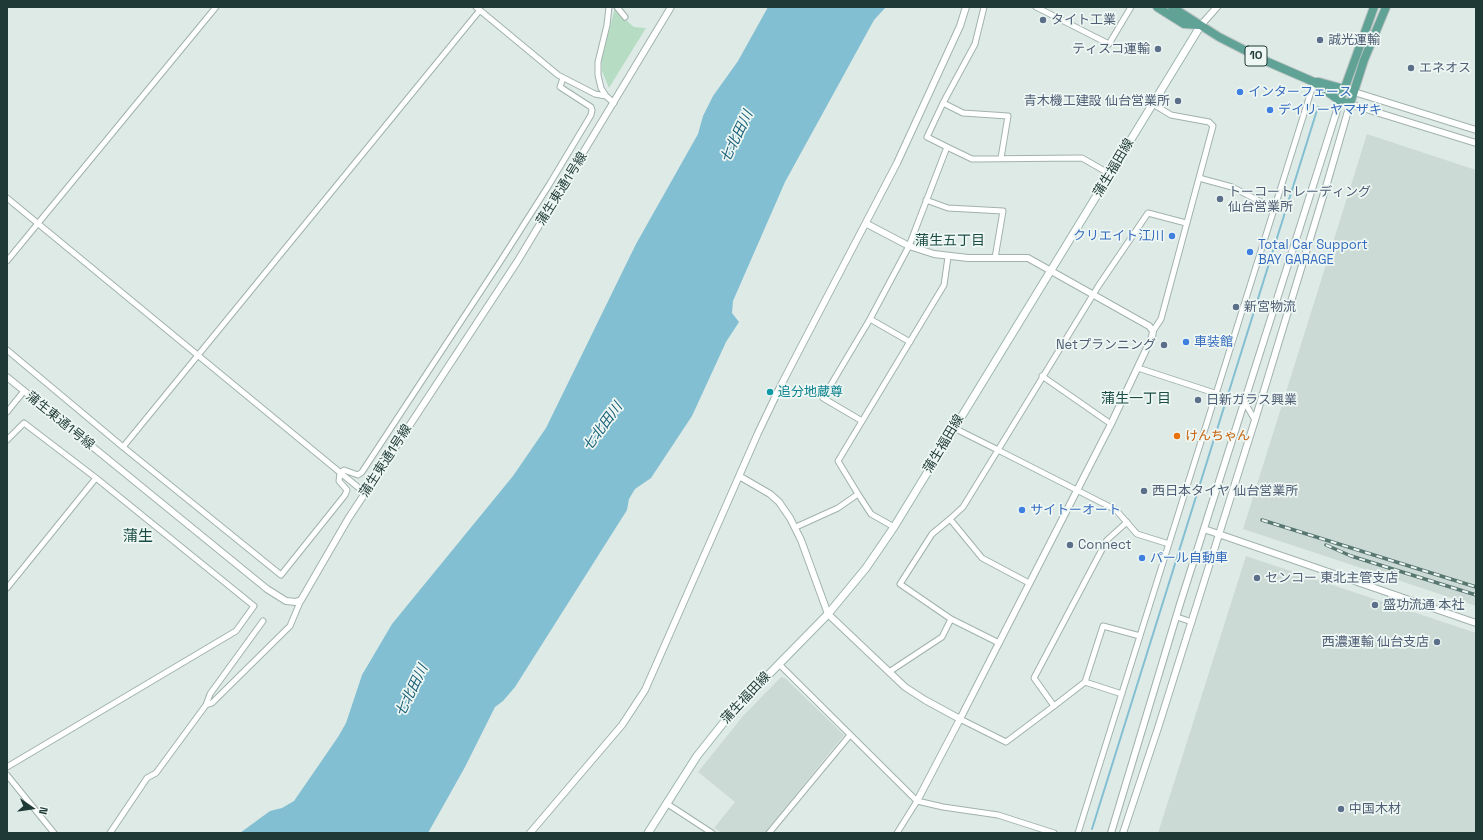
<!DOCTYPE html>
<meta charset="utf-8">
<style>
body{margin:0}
#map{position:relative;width:1483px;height:840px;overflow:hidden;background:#deeae6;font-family:"Space Grotesk",sans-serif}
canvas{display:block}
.frame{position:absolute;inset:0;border:8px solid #1f3a36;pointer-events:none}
.north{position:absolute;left:12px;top:788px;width:40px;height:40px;-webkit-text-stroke:3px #eef7f3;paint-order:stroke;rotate:103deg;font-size:11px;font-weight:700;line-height:16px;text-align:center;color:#1f3a36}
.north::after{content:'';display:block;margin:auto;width:14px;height:18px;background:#1f3a36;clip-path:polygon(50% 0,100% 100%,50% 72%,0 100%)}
</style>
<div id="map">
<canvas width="1483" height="840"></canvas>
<div class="frame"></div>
<div class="north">N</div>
</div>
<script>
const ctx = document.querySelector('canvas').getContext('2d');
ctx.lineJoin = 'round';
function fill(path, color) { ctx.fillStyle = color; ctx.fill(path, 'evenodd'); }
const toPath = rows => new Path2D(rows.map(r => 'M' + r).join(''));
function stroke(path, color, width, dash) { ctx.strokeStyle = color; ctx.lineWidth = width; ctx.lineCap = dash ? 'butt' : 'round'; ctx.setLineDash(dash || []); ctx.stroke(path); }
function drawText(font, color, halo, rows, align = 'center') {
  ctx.font = font + ' "Space Grotesk","Noto Sans JP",sans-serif'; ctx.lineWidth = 3.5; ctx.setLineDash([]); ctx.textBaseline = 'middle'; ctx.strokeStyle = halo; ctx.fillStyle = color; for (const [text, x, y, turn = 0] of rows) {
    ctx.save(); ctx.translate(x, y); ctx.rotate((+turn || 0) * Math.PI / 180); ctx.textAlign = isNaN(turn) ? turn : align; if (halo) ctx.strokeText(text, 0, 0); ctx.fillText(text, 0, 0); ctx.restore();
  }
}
fill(toPath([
 [1367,134,1476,170,1476,606,1243,529],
 [1246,556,1476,633,1476,833,1158,833],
 [781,677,785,678,844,735,765,833,722,833,714,828,735,802,698,772,743,716]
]), '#ccdad5');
fill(toPath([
 [615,8,629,23,634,27,646,28,609,88,602,71,602,58]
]), '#b6ddc4');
fill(toPath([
 [768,7,886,7,874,20,785,182,733,301,732,313,739,322,726,342,692,416,651,478,635,489,629,499,627,510,515,687,503,701,495,707,465,767,428,833,240,833,270,811,282,808,294,801,338,737,346,723,362,675,392,624,513,476,546,428,636,244,698,134,703,116,713,96,738,61]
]), '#83bfd2');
stroke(toPath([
 [1092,829,1318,107]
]), '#83bfd2', 2);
const minor = toPath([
 [476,7,558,75,595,94,606,96],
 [609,7,607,25,598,62,598,75,601,88,606,96,614,103],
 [617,7,625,17],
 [1036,7,1109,44,1131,7],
 [943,103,963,113,1008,116,1001,158],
 [947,147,972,159,1082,158,1110,174],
 [1199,178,1232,187,1273,208],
 [7,198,365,493],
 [926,200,948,208,1003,211,995,258],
 [7,261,216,7],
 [870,319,910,342],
 [1153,331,1161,319,1213,126,1209,122,1171,115,1153,104],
 [7,350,123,447,281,575,345,495,347,490,339,481,340,473,344,470,358,475,362,472,500,262,549,185,591,115,592,110,591,107,560,87,563,78],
 [1138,368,1245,403,1255,420],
 [1042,376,1111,424],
 [7,412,24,391],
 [862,421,823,398,870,319,909,246,947,147,927,137,943,103,975,44,984,7],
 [7,440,24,423,96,478,254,606,236,631,7,767],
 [123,447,480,10],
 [858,494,871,514,894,527],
 [950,519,963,507,998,450,954,428],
 [796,527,838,508,858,494,838,461,944,285,948,257],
 [1169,544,1137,534,1116,510,998,450,1099,285,1148,213,1186,223],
 [7,588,96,478],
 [1177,617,1192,622],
 [999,643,951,619,900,584,932,534,950,519,982,558,1029,583],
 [779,664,917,801,943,807,998,815,1054,833],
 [889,672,942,637,951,619],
 [1085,682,1122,694],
 [206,705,212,703,290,626,301,600],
 [1054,706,1085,682,1103,626,1140,636],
 [960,719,1006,742,1054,706,1034,678,1107,540,1127,522],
 [7,775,54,833],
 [666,803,712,833],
 [110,833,147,778,156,773,206,705,210,694,263,621],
 [769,833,850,735],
 [897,833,917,801],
 [1078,833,1314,82]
]);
const tertiary = toPath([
 [1201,25,1217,7],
 [1354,92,1476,130],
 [7,377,267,589,286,601,296,602,301,600,348,519,517,262,671,7],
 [739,476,770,494,779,502,790,518,801,540,828,614,905,687,925,700,960,719,1111,424,1152,337,1153,331,1149,326,1028,258,968,258,934,254,909,246,867,224],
 [1204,529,1476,623],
 [917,801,960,719],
 [530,833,622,725,645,690,758,433,780,387,897,163,960,26,966,7],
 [1111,833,1180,604,1340,101],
 [1123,833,1158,728,1255,420,1328,180,1350,104,1476,143]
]);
const secondary = toPath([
 [648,833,697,756,732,712,828,614,866,568,894,527,1201,25]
]);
const primary = toPath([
 [1157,7,1184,24,1198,25],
 [1172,7,1219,37,1268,62,1314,82,1340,101,1350,104,1364,60,1386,7],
 [1314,82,1319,82,1348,90],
 [1340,101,1374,7]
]);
stroke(minor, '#a1b2ae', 7);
stroke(tertiary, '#a1b2ae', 8);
stroke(secondary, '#9db6af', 9);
stroke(primary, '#bcc4c3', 10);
stroke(minor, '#fff', 5);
stroke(tertiary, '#fff', 6);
stroke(secondary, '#fff', 7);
stroke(primary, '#61a297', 8);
const rail = toPath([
 [1262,520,1476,587],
 [1326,545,1351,556,1476,595]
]);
stroke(rail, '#597771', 3.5);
stroke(rail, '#eef7f3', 2, [6]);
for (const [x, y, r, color] of [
 [1043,20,4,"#5c6f8a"],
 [1320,40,4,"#5c6f8a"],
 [1158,49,4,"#5c6f8a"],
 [1411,68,4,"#5c6f8a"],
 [1240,92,4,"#3f7fe0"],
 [1178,101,4,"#5c6f8a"],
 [1270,110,4,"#3f7fe0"],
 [1220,199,4,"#5c6f8a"],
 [1172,236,4,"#3f7fe0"],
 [1250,252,4,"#3f7fe0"],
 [1236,307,4,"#5c6f8a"],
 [1186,342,4,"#3f7fe0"],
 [1164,345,4,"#5c6f8a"],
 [770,392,4,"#0f9aa8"],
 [1198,400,4,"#5c6f8a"],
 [1177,436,4,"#e8710a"],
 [1144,491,4,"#5c6f8a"],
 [1022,510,4,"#3f7fe0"],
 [1070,545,4,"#5c6f8a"],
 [1142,558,4,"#3f7fe0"],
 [1257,578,4,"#5c6f8a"],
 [1375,605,4,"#5c6f8a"],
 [1437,642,4,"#5c6f8a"],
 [1341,809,4,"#5c6f8a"]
]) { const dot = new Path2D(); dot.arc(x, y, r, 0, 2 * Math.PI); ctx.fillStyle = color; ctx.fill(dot); stroke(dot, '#eef7f3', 1.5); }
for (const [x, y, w] of [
 [1256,56,22]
]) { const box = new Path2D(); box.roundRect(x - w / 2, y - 10, w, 20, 3); ctx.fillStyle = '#eef7f3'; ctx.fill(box); stroke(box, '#1f3a36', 1); }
drawText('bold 12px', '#1f3a36', null, [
 ["10",1256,56]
]);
drawText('13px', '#4e5e75', '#eef7f3', [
 ["タイト工業",1051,20],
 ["誠光運輸",1328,40],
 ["ティスコ運輸",1150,49,"right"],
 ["エネオス",1419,68],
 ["青木機工建設 仙台営業所",1170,101,"right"],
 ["トーコートレーディング",1228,192],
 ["仙台営業所",1228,207],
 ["新宮物流",1244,307],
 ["Netプランニング",1156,345,"right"],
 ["日新ガラス興業",1206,400],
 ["西日本タイヤ 仙台営業所",1152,491],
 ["Connect",1078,545],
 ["センコー 東北主管支店",1265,578],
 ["盛功流通 本社",1383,605],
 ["西濃運輸 仙台支店",1429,642,"right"],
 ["中国木材",1349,809]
], 'left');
drawText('13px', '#366cbe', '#eef7f3', [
 ["インターフェース",1248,92],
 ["デイリーヤマザキ",1278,110],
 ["クリエイト江川",1164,236,"right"],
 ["Total Car Support",1258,245],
 ["BAY GARAGE",1258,260],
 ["車装館",1194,342],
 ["サイトーオート",1030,510],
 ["パール自動車",1150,558]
], 'left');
drawText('13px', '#1f3a36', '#eef7f3', [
 ["蒲生福田線",1114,168,-59],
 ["蒲生東通1号線",562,189,-58],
 ["蒲生東通1号線",60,421,39],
 ["蒲生福田線",944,444,-59],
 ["蒲生東通1号線",386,461,-57],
 ["蒲生福田線",746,698,-47]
]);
drawText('13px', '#0d838f', '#eef7f3', [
 ["追分地蔵尊",778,392]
], 'left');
drawText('13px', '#c56008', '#eef7f3', [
 ["けんちゃん",1185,436]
], 'left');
drawText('italic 14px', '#185f78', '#eef7f3', [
 ["七北田川",737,137,-64],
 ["七北田川",603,427,-54],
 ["七北田川",412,691,-64]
]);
drawText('14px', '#1b4d45', '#eef7f3', [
 ["蒲生五丁目",950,241],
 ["蒲生一丁目",1136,399]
]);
drawText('15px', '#1b4d45', '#eef7f3', [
 ["蒲生",138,537]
]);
</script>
